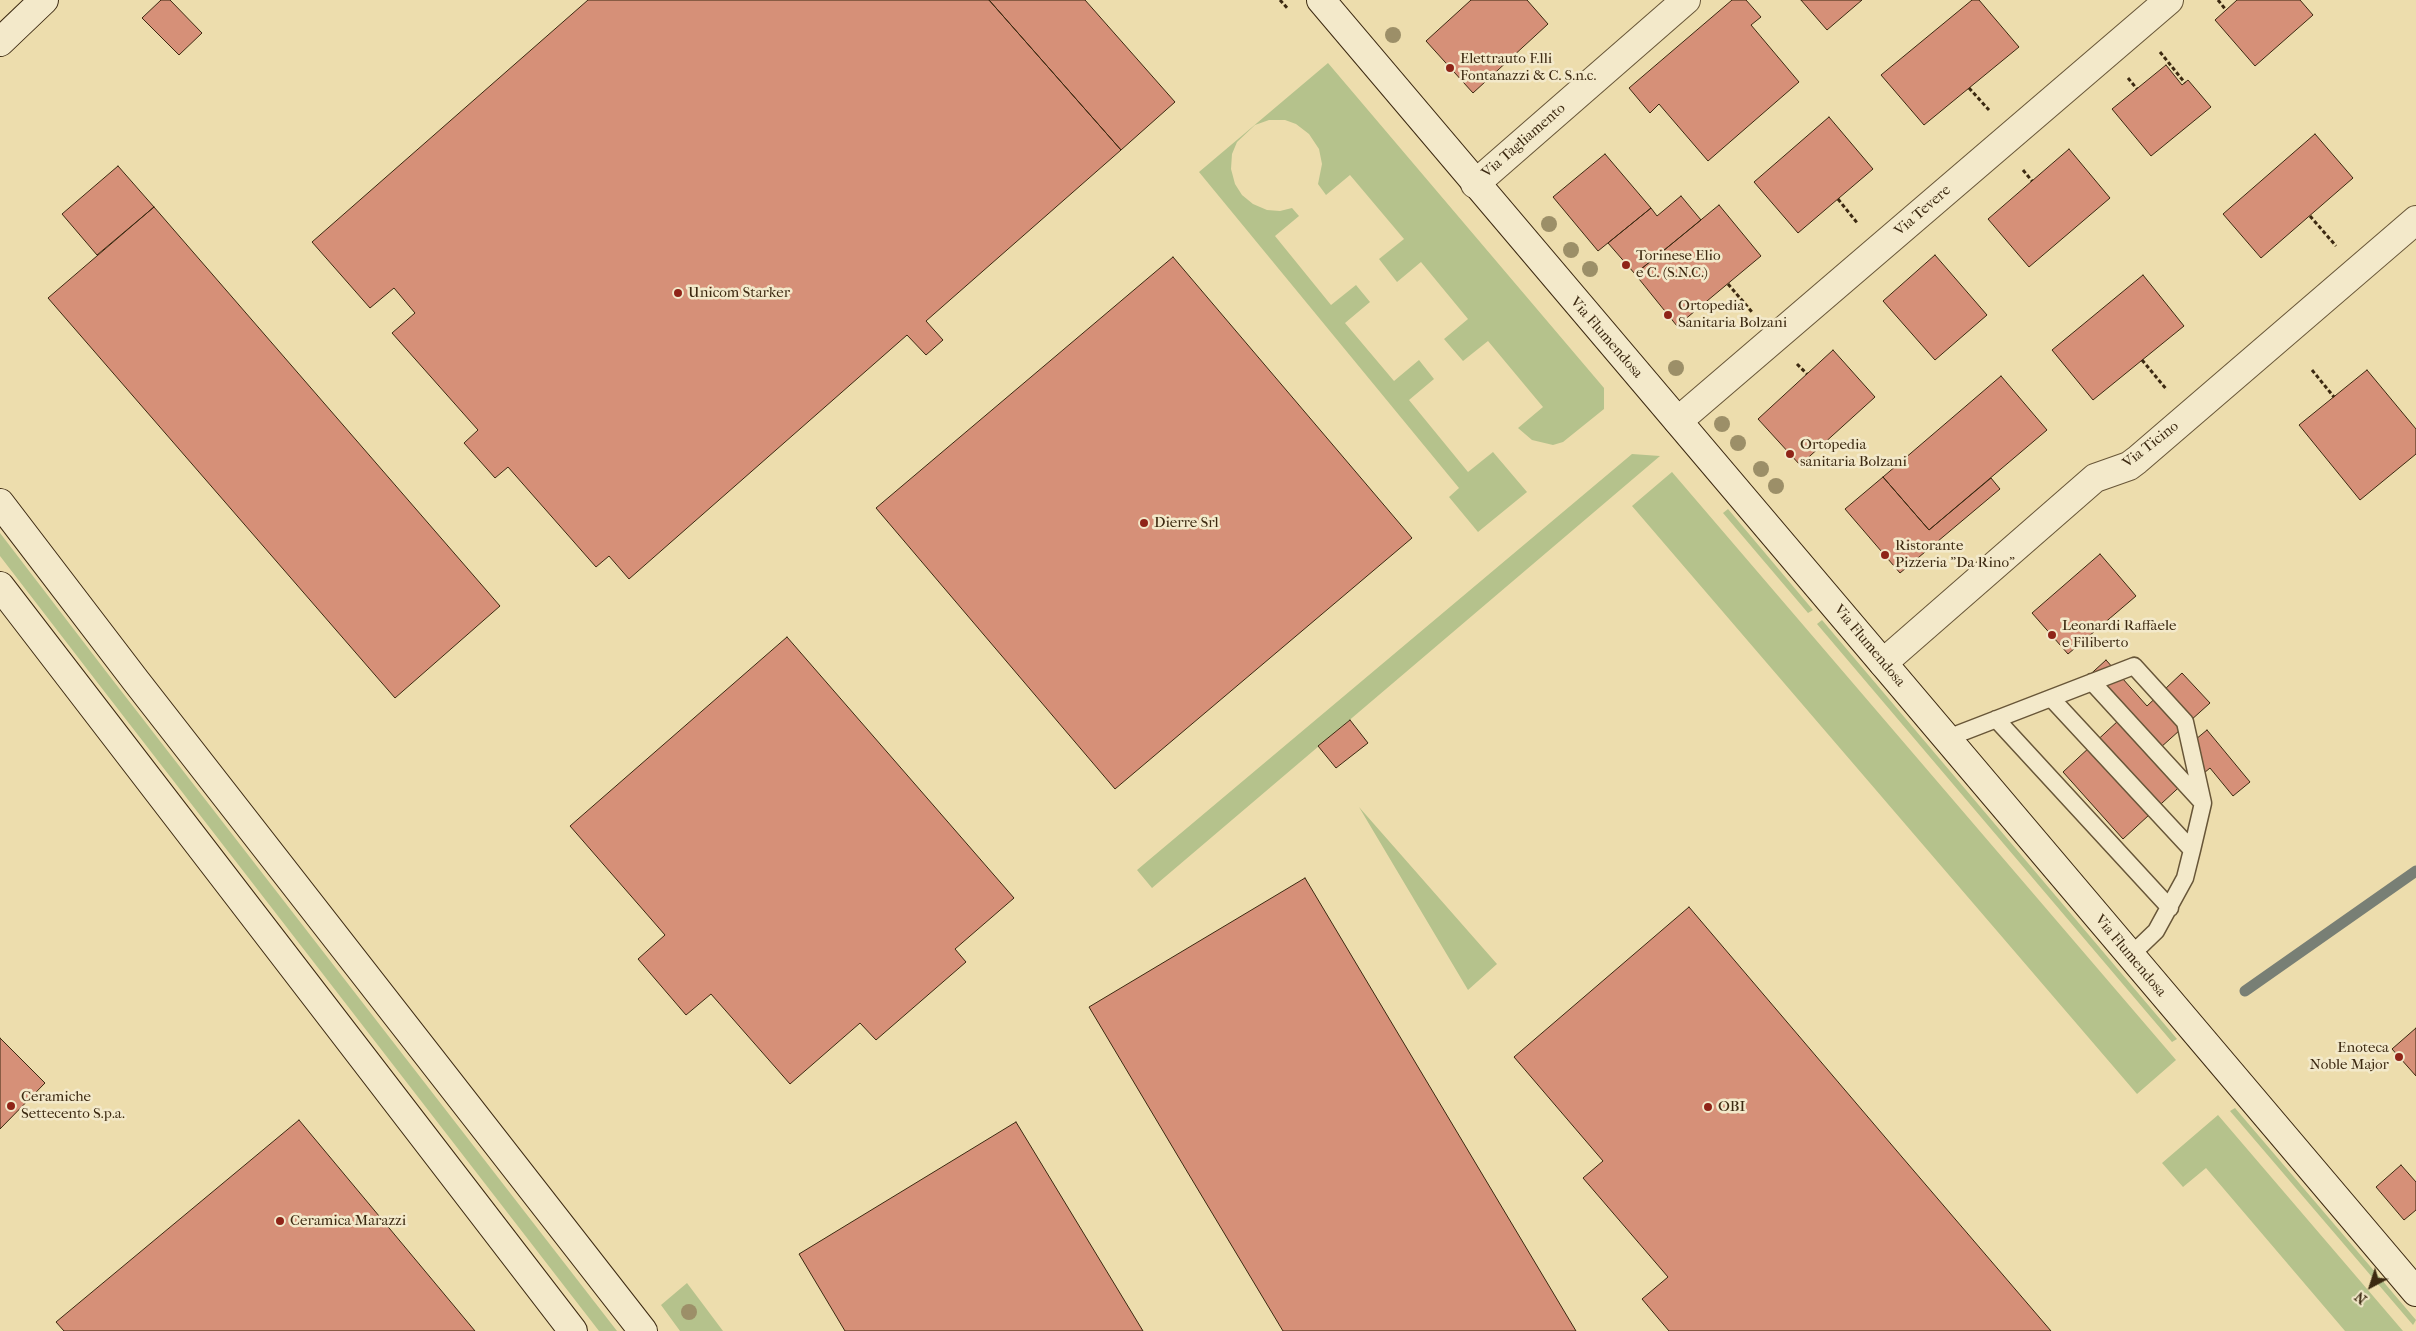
<!DOCTYPE html>
<style>
body{margin:0}
#map{position:relative;width:2416px;height:1331px;overflow:hidden;background:#edddad;font-family:"IM FELL French Canon",serif}
canvas{display:block}
.north{position:absolute;left:2346px;top:1261px;width:50px;height:50px;-webkit-text-stroke:4px #f3e9ca;paint-order:stroke;rotate:220deg;font-size:14px;font-weight:700;line-height:20px;text-align:center;color:#3c2911}
.north::after{content:'';display:block;margin:auto;width:18px;height:22px;background:#3c2911;clip-path:polygon(50% 0,100% 100%,50% 72%,0 100%)}
</style>
<div id="map">
<canvas width="2416" height="1331"></canvas>
<div class="north">N</div>
</div>
<script>
const ctx = document.querySelector('canvas').getContext('2d');
ctx.lineJoin = 'round';
function fill(path, color) { ctx.fillStyle = color; ctx.fill(path, 'evenodd'); }
const toPath = rows => new Path2D(rows.map(r => 'M' + r).join(''));
function stroke(path, color, width, dash) { ctx.strokeStyle = color; ctx.lineWidth = width; ctx.lineCap = dash ? 'butt' : 'round'; ctx.setLineDash(dash || []); ctx.stroke(path); }
function drawText(font, color, halo, rows, align = 'center') {
  ctx.font = font + ' "IM FELL French Canon",serif'; ctx.lineWidth = 5; ctx.setLineDash([]); ctx.textBaseline = 'middle'; ctx.strokeStyle = halo; ctx.fillStyle = color; for (const [text, x, y, turn = 0] of rows) {
    ctx.save(); ctx.translate(x, y); ctx.rotate((+turn || 0) * Math.PI / 180); ctx.textAlign = isNaN(turn) ? turn : align; if (halo) ctx.strokeText(text, 0, 0); ctx.fillText(text, 0, 0); ctx.restore();
  }
}
fill(toPath([
 [1328,63,1604,388,1604,409,1563,442,1553,445,1532,440,1518,428,1543,407,1488,341,1463,361,1444,339,1468,319,1421,262,1397,282,1379,259,1404,239,1350,175,1326,195,1318,184,1322,164,1319,149,1309,134,1296,124,1285,120,1269,120,1255,125,1237,142,1232,154,1231,169,1235,184,1242,195,1253,204,1267,210,1280,211,1292,208,1299,216,1275,236,1331,305,1356,285,1370,302,1345,323,1394,381,1419,360,1434,379,1409,400,1468,472,1493,452,1527,492,1478,532,1449,497,1459,488,1199,172],
 [1632,454,1660,456,1152,888,1137,870],
 [1672,472,2176,1060,2137,1094,1632,506],
 [1728,509,1813,610,1808,613,1723,513],
 [0,533,108,674,617,1331,599,1331,97,682,0,556],
 [1822,620,2177,1039,2172,1042,1817,624],
 [1359,807,1497,964,1468,990],
 [2235,1108,2416,1320,2413,1325,2230,1111],
 [2218,1115,2403,1331,2345,1331,2206,1168,2183,1187,2162,1163],
 [687,1283,723,1331,680,1331,661,1305]
]), '#b5c28c');
stroke(toPath([
 [2245,991,2416,871]
]), '#787f75', 11);
const building = toPath([
 [161,0,170,0,202,33,179,55,142,18,161,0],
 [588,0,989,0,1121,150,926,321,943,340,926,355,907,335,629,579,609,556,596,567,508,467,495,478,464,443,478,430,392,333,415,313,394,288,370,308,312,242,588,0],
 [989,0,1085,0,1175,102,1121,150,989,0],
 [1471,0,1527,0,1548,24,1473,93,1426,41,1471,0],
 [1732,0,1746,0,1761,17,1751,25,1799,82,1708,161,1659,104,1650,113,1629,88,1732,0],
 [1801,0,1862,0,1827,30,1801,0],
 [1972,0,1979,0,2019,47,1924,125,1881,75,1972,0],
 [2237,0,2300,0,2313,15,2255,66,2215,20,2237,0],
 [2166,65,2182,85,2188,80,2211,107,2151,156,2112,109,2166,65],
 [1829,117,1873,169,1798,233,1754,182,1829,117],
 [2315,134,2353,178,2261,258,2223,214,2315,134],
 [2069,149,2110,198,2029,267,1988,219,2069,149],
 [1605,154,1651,208,1598,251,1553,197,1605,154],
 [118,166,154,207,97,255,62,214,118,166],
 [1681,196,1701,220,1635,274,1608,243,1651,208,1657,216,1681,196],
 [1719,205,1761,256,1677,326,1635,274,1719,205],
 [154,207,500,606,395,698,48,298,154,207],
 [1935,255,1987,315,1935,360,1883,301,1935,255],
 [1173,257,1412,538,1115,789,876,508,1173,257],
 [2143,275,2184,326,2093,400,2052,350,2143,275],
 [1833,350,1875,397,1800,465,1758,419,1833,350],
 [2367,370,2416,429,2416,454,2360,500,2299,425,2367,370],
 [2001,376,2047,430,1929,530,1883,477,2001,376],
 [1883,477,1929,530,1991,478,2000,489,1900,573,1845,509,1883,477],
 [2100,554,2136,596,2068,654,2032,613,2100,554],
 [787,637,1014,898,955,949,966,962,876,1040,860,1023,790,1084,711,994,686,1015,638,959,665,935,570,826,787,637],
 [2106,660,2147,706,2182,673,2210,703,2160,748,2188,779,2123,839,2063,772,2119,720,2083,681,2106,660],
 [1350,720,1368,743,1336,768,1318,746,1350,720],
 [2207,730,2250,782,2233,796,2210,768,2204,773,2184,749,2207,730],
 [1305,878,1576,1331,1283,1331,1185,1168,1089,1007,1305,878],
 [1689,907,1902,1157,2051,1331,1669,1331,1642,1299,1668,1277,1583,1178,1603,1161,1514,1057,1689,907],
 [2416,1028,2416,1076,2392,1049,2416,1028],
 [0,1038,45,1083,0,1129,0,1038],
 [299,1120,475,1331,64,1331,56,1322,299,1120],
 [1016,1122,1143,1331,845,1331,799,1254,1016,1122],
 [2401,1165,2416,1182,2416,1210,2404,1220,2376,1187,2401,1165]
]);
fill(building, '#d69078');
stroke(building, '#3c2911', 1);
const lane = toPath([
 [2092,682,2201,801],
 [2051,698,2192,850],
 [1996,719,2170,908],
 [1945,739,2134,666,2185,722,2203,803,2192,850,2185,878,2156,931,2130,956]
]);
const street = toPath([
 [1475,184,1686,0],
 [1678,421,2169,0],
 [1883,663,2095,478,2129,466,2137,460,2416,220]
]);
const secondary = toPath([
 [1321,0,2416,1292],
 [0,42,44,0],
 [0,503,136,681,643,1331],
 [0,586,573,1331]
]);
stroke(lane, '#685638', 19);
stroke(street, '#685638', 30);
stroke(secondary, '#3c2911', 30);
stroke(toPath([
 [1280,0,1288,9],
 [2218,0,2226,10],
 [2160,52,2185,83],
 [2128,78,2137,89],
 [1969,88,1989,110],
 [2023,170,2032,181],
 [1838,199,1858,224],
 [2310,216,2336,246],
 [1728,284,1752,312],
 [2142,360,2167,390],
 [1797,364,1807,374],
 [2312,370,2334,397]
]), '#3c2911', 3, [4, 2.5]);
stroke(lane, '#f3e9ca', 16);
stroke(street, '#f3e9ca', 28);
stroke(secondary, '#f3e9ca', 28);
ctx.fillStyle = '#9c8f68';
for (const [x, y] of [
 [1393,35],
 [1549,224],
 [1571,250],
 [1590,269],
 [1676,368],
 [1722,424],
 [1738,443],
 [1761,469],
 [1776,486],
 [689,1312]
]) { ctx.beginPath(); ctx.arc(x, y, 8, 0, 2 * Math.PI); ctx.fill(); }
for (const [x, y, r, color] of [
 [1450,68,5,"#8f2418"],
 [1626,265,5,"#8f2418"],
 [678,293,5,"#8f2418"],
 [1668,315,5,"#8f2418"],
 [1790,454,5,"#8f2418"],
 [1144,523,5,"#8f2418"],
 [1885,555,5,"#8f2418"],
 [2052,635,5,"#8f2418"],
 [2399,1057,5,"#8f2418"],
 [11,1106,5,"#8f2418"],
 [1708,1107,5,"#8f2418"],
 [280,1221,5,"#8f2418"]
]) { const dot = new Path2D(); dot.arc(x, y, r, 0, 2 * Math.PI); ctx.fillStyle = color; ctx.fill(dot); stroke(dot, '#f3e9ca', 2); }
drawText('15px', '#3c2911', '#f3e9ca', [
 ["Elettrauto F.lli",1460,59],
 ["Fontanazzi & C. S.n.c.",1460,76],
 ["Torinese Elio",1636,256],
 ["e C. (S.N.C.)",1636,273],
 ["Unicom Starker",688,293],
 ["Ortopedia",1678,306],
 ["Sanitaria Bolzani",1678,323],
 ["Ortopedia",1800,445],
 ["sanitaria Bolzani",1800,462],
 ["Dierre Srl",1154,523],
 ["Ristorante",1895,546],
 ["Pizzeria \"Da Rino\"",1895,563],
 ["Leonardi Raffaele",2062,626],
 ["e Filiberto",2062,643],
 ["Enoteca",2389,1048,"right"],
 ["Noble Major",2389,1065,"right"],
 ["Ceramiche",21,1097],
 ["Settecento S.p.a.",21,1114],
 ["OBI",1718,1107],
 ["Ceramica Marazzi",290,1221]
], 'left');
drawText('15px', '#3c2911', '#f3e9ca', [
 ["Via Tagliamento",1524,141,-41],
 ["Via Tevere",1923,211,-41],
 ["Via Flumendosa",1606,338,49],
 ["Via Ticino",2151,445,-38],
 ["Via Flumendosa",1869,646,50],
 ["Via Flumendosa",2130,956,50]
]);
</script>
